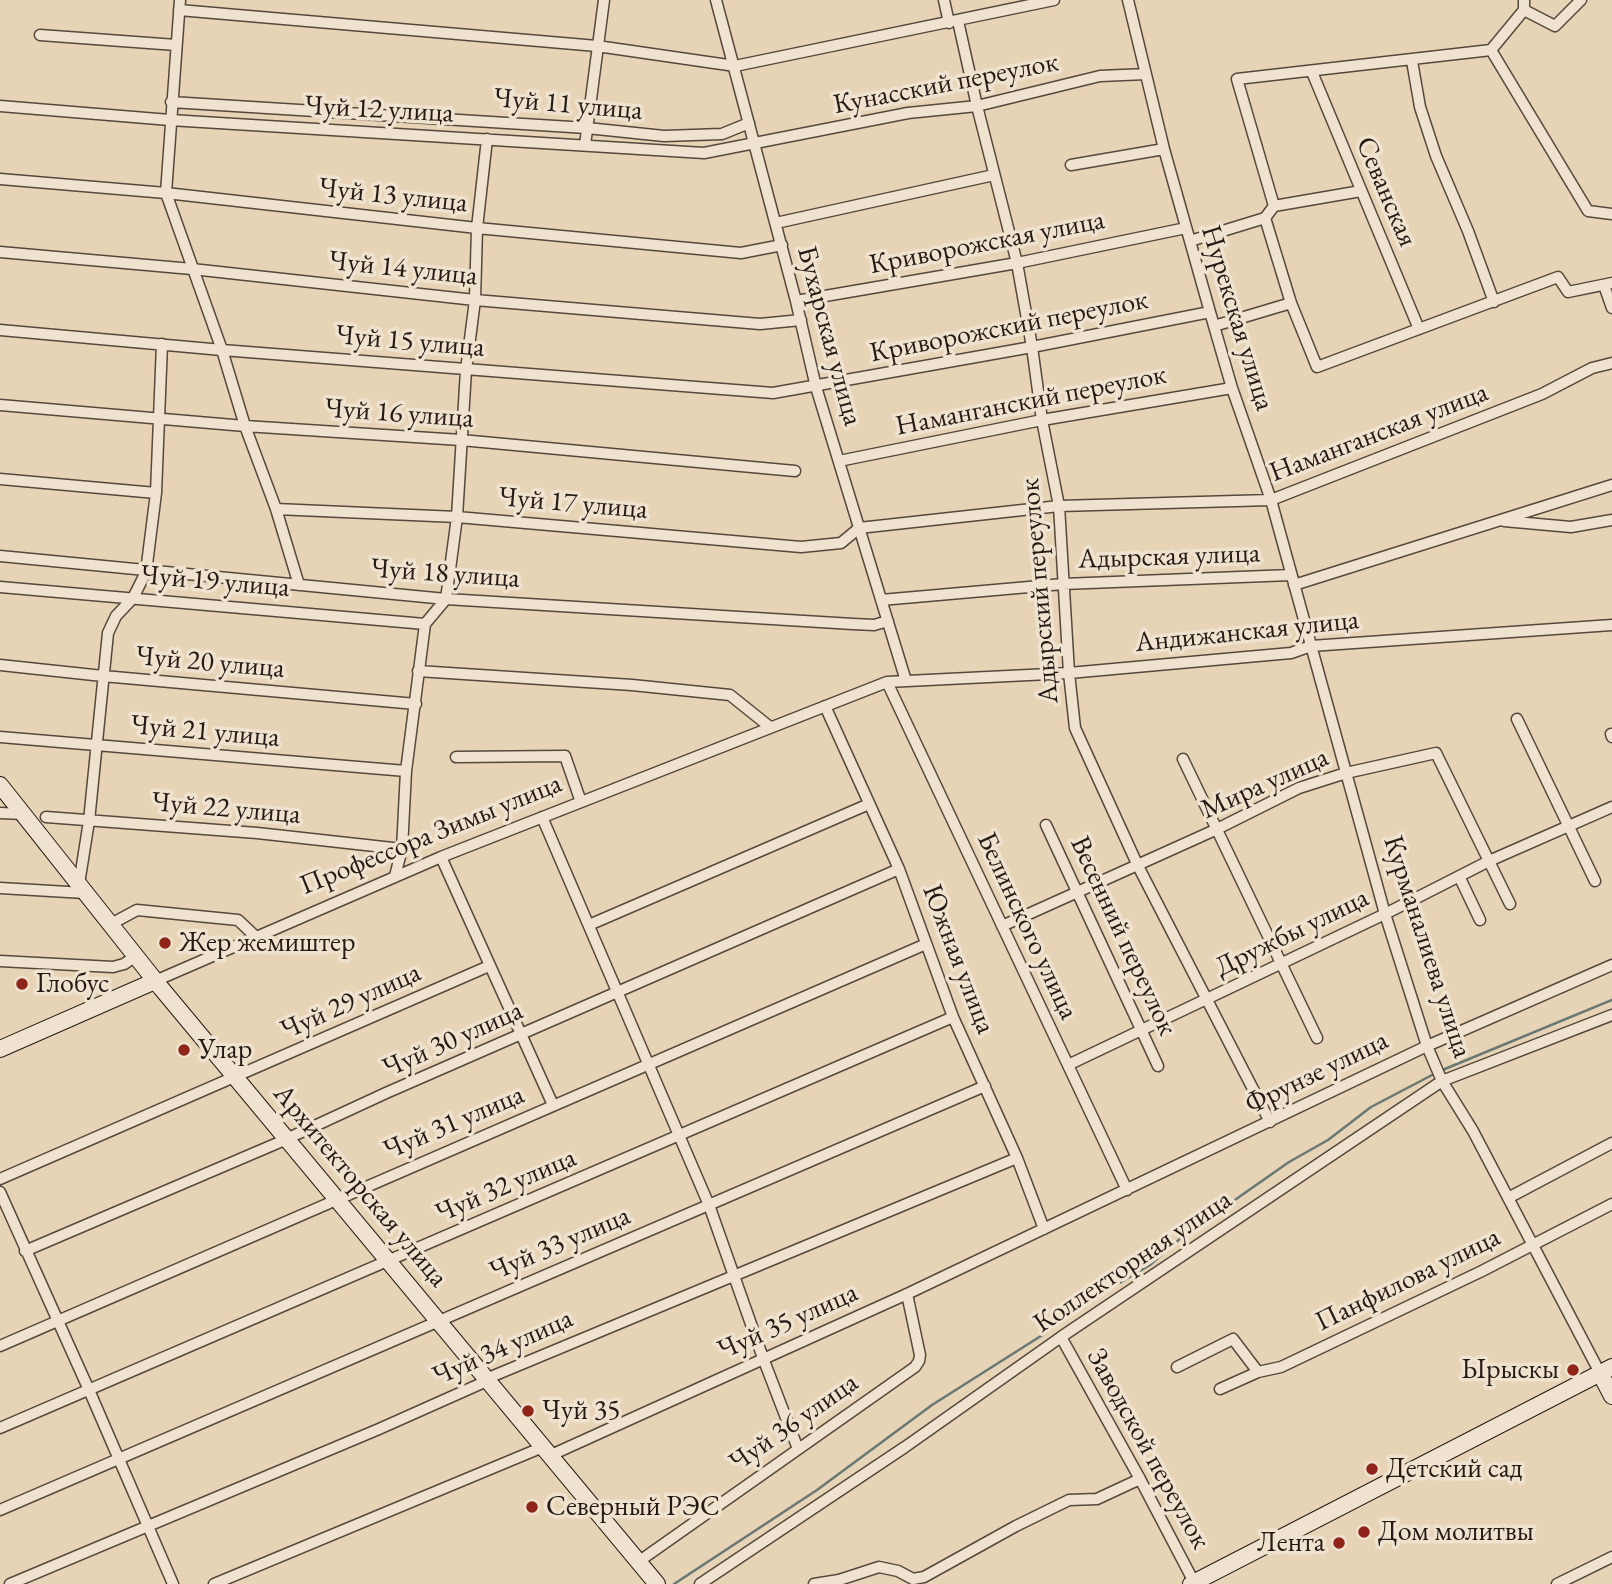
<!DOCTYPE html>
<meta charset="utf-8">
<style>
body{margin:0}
canvas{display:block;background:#e7d3b5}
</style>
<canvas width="1612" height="1584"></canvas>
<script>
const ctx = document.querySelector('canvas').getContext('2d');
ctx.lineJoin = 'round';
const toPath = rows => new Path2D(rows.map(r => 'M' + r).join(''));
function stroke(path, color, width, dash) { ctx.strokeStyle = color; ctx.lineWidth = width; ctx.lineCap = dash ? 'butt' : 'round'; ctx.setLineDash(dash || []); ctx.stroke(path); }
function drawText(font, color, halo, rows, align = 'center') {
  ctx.font = font + ' "EB Garamond",serif'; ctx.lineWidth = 7; ctx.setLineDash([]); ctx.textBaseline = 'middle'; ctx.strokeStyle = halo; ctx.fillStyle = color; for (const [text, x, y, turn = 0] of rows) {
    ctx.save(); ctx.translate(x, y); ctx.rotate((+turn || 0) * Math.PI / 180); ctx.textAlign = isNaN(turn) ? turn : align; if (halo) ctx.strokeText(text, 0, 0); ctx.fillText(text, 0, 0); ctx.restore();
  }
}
stroke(toPath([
 [1440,1071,1612,1000],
 [674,1584,817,1490,932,1405,1044,1334,1062,1317,1150,1265,1182,1237,1289,1162,1328,1140,1371,1107,1434,1074]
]), '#697872', 2.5);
const street = toPath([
 [180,0,166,193,222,350,245,426,276,509,299,585],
 [716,0,796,301,816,387,906,681],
 [944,0,949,23],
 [1128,0,1164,149,1210,312,1232,388,1271,500,1385,914,1427,1046,1442,1081,1473,1131,1600,1373],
 [1524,0,1524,10,1491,50,1588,211,1612,214],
 [179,10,597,46,735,66,1054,0],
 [1524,10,1555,26,1581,0],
 [958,21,977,106,1017,263,1032,347,1042,420,1059,506,1069,673,1075,728,1138,866,1270,1122],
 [40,35,176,45],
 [1412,61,1420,107,1436,156,1468,231,1494,302],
 [1312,72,1419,329],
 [171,102,587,128,664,136,722,134,749,123],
 [0,106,170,120,704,153,908,113,977,106,1100,76,1146,74],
 [585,145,604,0],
 [1071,165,1164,149],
 [0,179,166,193,477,228,741,253,782,245],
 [1361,191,1274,206,1237,79,1491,50],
 [1274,206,1265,218,1291,303,1317,367,1558,277,1568,292,1612,283],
 [776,223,994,175],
 [1190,241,1265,218],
 [0,252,192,269,475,300,760,324,801,320],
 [1604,285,1612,308],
 [796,301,1017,263,1186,228],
 [1214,326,1291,303],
 [0,330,222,350,773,393,1032,347,1210,312],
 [0,405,245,426,461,440,795,471],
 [839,461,1042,420,1232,388],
 [0,479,156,493],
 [276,509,457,517,801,547,841,543,859,528,1059,506,1271,500,1542,394,1592,368,1612,363],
 [1504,521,1571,527,1612,520],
 [0,556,446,599,853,624,874,625,888,621],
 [1294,585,1612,485],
 [0,587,425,624],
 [881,600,1063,584,1291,575],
 [0,665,103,676,416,704],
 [418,671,632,685,730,695,770,727],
 [887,682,1127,1190],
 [825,706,899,869,953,1017,1017,1158,1044,1229],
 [1517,719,1595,881],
 [1611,734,1612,737],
 [0,737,406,771],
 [456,757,565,756,581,802],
 [1183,759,1317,1038],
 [0,813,24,814],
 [46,817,257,833,402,849],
 [542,817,709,1205,763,1358,798,1449],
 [1046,825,1158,1066],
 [441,857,553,1105],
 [395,876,402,849,406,771,425,624,446,599,457,517,466,370,475,300,477,228,487,139],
 [1459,876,1480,920],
 [79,884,89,821,108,633,116,616,133,598,146,572,156,493,162,344],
 [0,888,85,893],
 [111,924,137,910,238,920,256,937],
 [589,925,869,804],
 [1002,926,1215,830,1299,788,1346,773,1436,753,1510,904],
 [0,961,113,967,124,964,136,956],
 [155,981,441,857,887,682,1069,673,1291,653,1311,646,1612,625],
 [1068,1065,1385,914,1489,861,1612,807],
 [0,1179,489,966],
 [0,1192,89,1390,173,1584],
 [1508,1198,1612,1143],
 [25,1251,280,1142,386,1093,899,869],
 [1061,1337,1140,1479,1195,1584],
 [0,1346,926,944],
 [1177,1367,1233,1339,1258,1372],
 [1220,1389,1258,1372,1281,1367,1482,1271,1612,1204],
 [0,1428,953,1017],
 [549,1456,907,1294,1427,1046,1612,965],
 [0,1510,985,1086],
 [638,1562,915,1367,919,1361,920,1355,907,1294],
 [10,1584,379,1429,480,1384,493,1376,1017,1158],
 [214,1584,543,1447],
 [700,1584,905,1447,1061,1337,1442,1081,1612,1015],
 [814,1584,839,1580,879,1567,898,1571,913,1579,924,1577,1016,1526,1069,1500,1097,1499,1140,1479],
 [1557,1584,1612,1557]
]);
const secondary = toPath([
 [0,785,161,988,657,1584],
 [0,1049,155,981],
 [1600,1373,1612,1396],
 [1191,1584,1612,1367]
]);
stroke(street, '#56483c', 13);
stroke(secondary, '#251a14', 18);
stroke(street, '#efe2cf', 10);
stroke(secondary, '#efe2cf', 16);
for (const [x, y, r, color] of [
 [165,943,7,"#8f2418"],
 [22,984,7,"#8f2418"],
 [184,1050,7,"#8f2418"],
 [1573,1370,7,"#8f2418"],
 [528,1411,7,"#8f2418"],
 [1372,1469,7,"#8f2418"],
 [532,1507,7,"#8f2418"],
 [1364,1532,7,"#8f2418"],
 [1339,1543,7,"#8f2418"]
]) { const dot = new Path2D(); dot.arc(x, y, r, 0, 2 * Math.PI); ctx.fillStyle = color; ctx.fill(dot); stroke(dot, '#efe2cf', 2.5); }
drawText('28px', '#251a14', '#efe2cf', [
 ["Кунасский переулок",946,84,-11],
 ["Чуй 11 улица",568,105,5],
 ["Чуй 12 улица",379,110,3],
 ["Севанская",1386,192,67],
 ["Чуй 13 улица",393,196,6],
 ["Криворожская улица",987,243,-11],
 ["Чуй 14 улица",403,269,6],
 ["Нурекская улица",1237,318,73],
 ["Криворожский переулок",1009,327,-11],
 ["Бухарская улица",829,336,75],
 ["Чуй 15 улица",410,342,5],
 ["Наманганский переулок",1031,401,-11],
 ["Чуй 16 улица",399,414,4],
 ["Наманганская улица",1379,433,-21],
 ["Чуй 17 улица",573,504,5],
 ["Адырская улица",1169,557,-2],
 ["Чуй 18 улица",445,574,4],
 ["Чуй 19 улица",215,582,5],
 ["Адырский переулок",1040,591,-95],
 ["Андижанская улица",1247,632,-6],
 ["Чуй 20 улица",210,663,5],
 ["Чуй 21 улица",205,732,5],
 ["Мира улица",1265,784,-24],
 ["Чуй 22 улица",226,809,5],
 ["Профессора Зимы улица",431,835,-22],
 ["Белинского улица",1027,926,65],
 ["Дружбы улица",1292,933,-26],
 ["Весенний переулок",1123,936,65],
 ["Курманалиева улица",1427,947,72],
 ["Южная улица",958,959,69],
 ["Чуй 29 улица",351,1002,-24],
 ["Чуй 30 улица",453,1040,-24],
 ["Фрунзе улица",1317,1073,-26],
 ["Чуй 31 улица",454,1123,-23],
 ["Архитекторская улица",360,1186,50],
 ["Чуй 32 улица",506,1186,-23],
 ["Чуй 33 улица",560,1244,-23],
 ["Коллекторная улица",1133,1262,-34],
 ["Панфилова улица",1408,1280,-26],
 ["Чуй 35 улица",788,1322,-24],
 ["Чуй 34 улица",503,1348,-24],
 ["Чуй 36 улица",794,1423,-35],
 ["Заводской переулок",1148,1449,61]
]);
drawText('28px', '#251a14', '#efe2cf', [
 ["Жер жемиштер",179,943],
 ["Глобус",36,984],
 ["Улар",198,1050],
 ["Ырыскы",1559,1370,"right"],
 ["Чуй 35",542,1411],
 ["Детский сад",1386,1469],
 ["Северный РЭС",546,1507],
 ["Дом молитвы",1378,1532],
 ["Лента",1325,1543,"right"]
], 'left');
</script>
